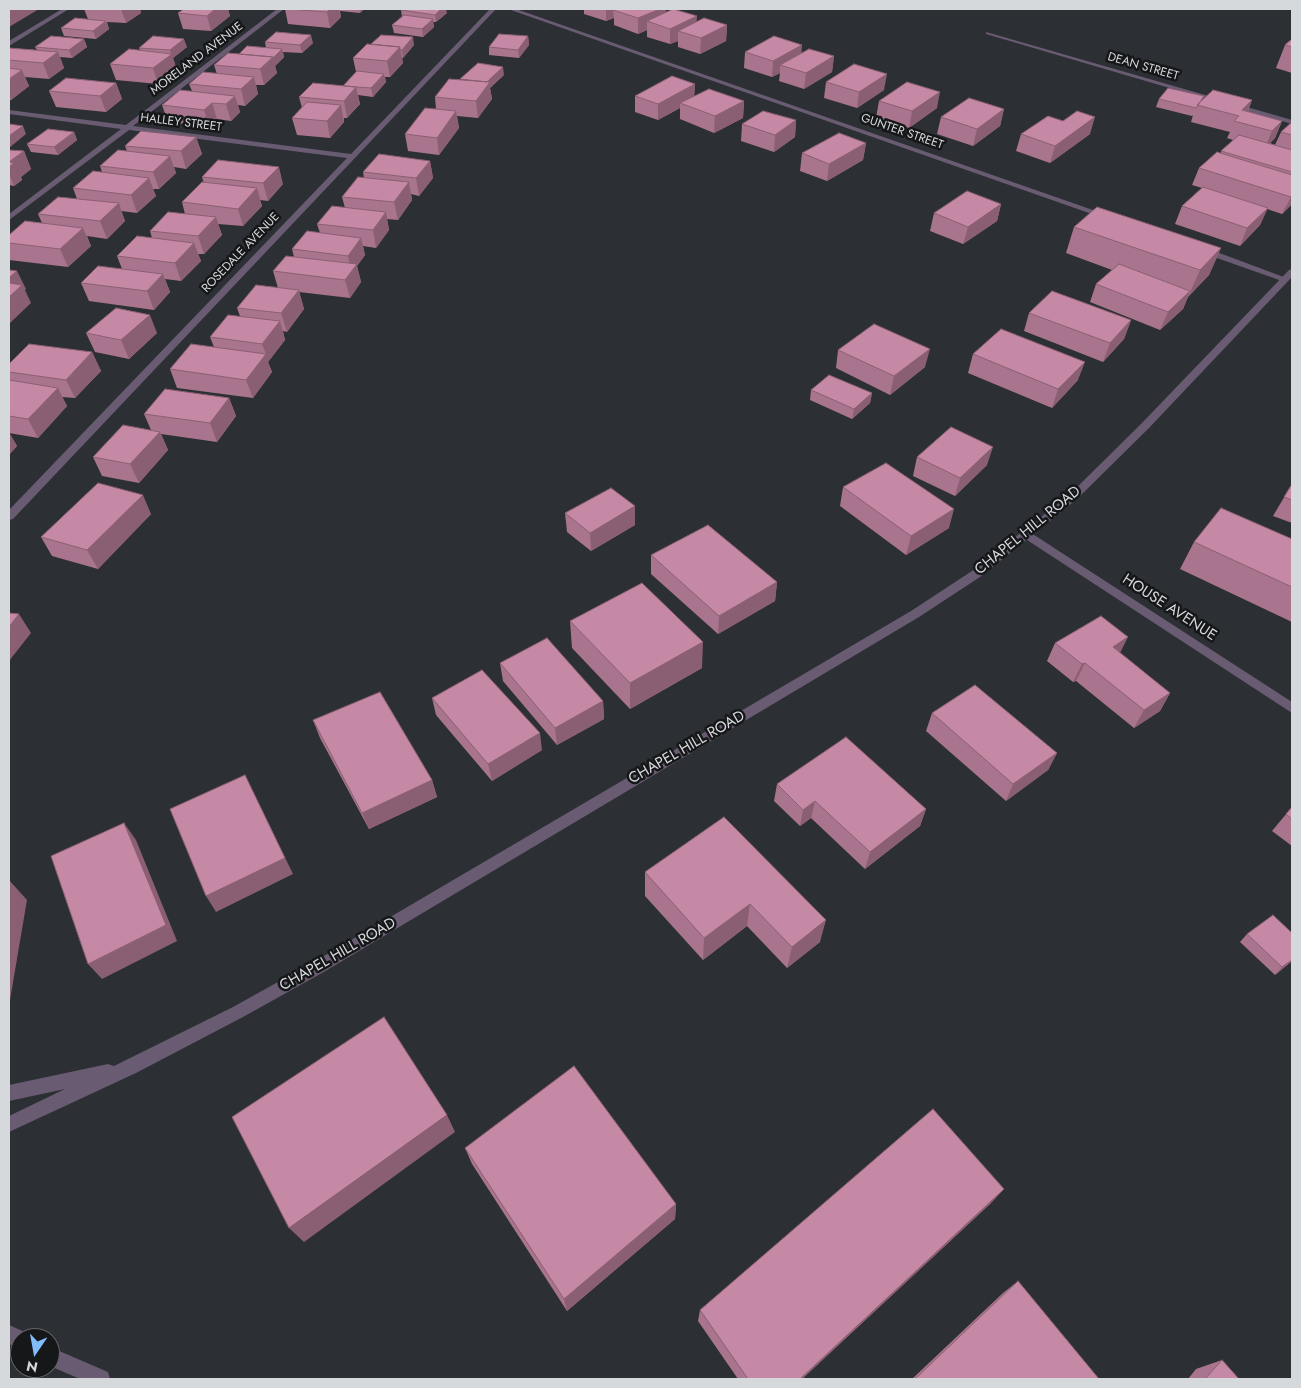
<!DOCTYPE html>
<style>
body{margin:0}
#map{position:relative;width:1301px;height:1388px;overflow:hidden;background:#2c2f34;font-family:Jost,sans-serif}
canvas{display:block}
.frame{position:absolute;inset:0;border:10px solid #d6d9db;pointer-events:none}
.north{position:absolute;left:10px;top:1328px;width:50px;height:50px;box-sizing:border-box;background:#161719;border:1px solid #636567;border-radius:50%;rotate:192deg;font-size:14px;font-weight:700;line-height:20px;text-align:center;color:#d6d9db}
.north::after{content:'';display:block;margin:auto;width:18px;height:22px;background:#82bcfa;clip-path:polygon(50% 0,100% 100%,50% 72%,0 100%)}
</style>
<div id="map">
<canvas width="1301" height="1388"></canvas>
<div class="frame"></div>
<div class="north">N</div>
</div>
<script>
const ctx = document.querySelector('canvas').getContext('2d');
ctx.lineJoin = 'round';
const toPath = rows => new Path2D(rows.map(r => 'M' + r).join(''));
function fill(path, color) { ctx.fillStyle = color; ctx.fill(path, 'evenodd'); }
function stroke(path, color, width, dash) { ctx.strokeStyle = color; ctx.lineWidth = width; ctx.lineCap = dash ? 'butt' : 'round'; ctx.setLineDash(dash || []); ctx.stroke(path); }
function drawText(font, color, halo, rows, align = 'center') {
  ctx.font = font + ' Jost,sans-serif'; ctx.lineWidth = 5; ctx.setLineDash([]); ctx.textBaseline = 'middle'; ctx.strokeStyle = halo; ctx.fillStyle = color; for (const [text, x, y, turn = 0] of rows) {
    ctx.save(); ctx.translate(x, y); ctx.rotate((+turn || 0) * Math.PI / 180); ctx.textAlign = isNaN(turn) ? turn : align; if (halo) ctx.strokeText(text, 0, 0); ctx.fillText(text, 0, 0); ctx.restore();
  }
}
fill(toPath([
 [277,9,284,9,133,126,351,154,490,9,496,9,13,519,9,520,9,510,347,158,129,130,9,220,9,214,121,129,9,114,9,110,126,125,277,9],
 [508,9,516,9,1113,217,1106,219,508,9],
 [986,32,1292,120,1292,124,986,34,986,32],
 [1200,248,1206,248,1289,279,1282,281,1200,252,1200,248],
 [1028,531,1292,702,1292,713,1024,538,1022,535,1028,531]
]), '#695c72');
fill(toPath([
 [62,9,69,9,9,46,9,41,62,9],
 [1292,269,1292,277,1149,428,1077,499,980,577,919,617,322,973,243,1017,136,1073,9,1132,9,1116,65,1089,9,1101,9,1085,108,1064,114,1066,233,1007,312,963,911,611,972,571,1069,495,1141,424,1289,270,1292,269],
 [9,1325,27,1333,28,1338,20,1338,20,1349,9,1344,9,1325],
 [50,1347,108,1372,110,1379,80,1379,50,1366,50,1347]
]), '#695c72');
fill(toPath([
 [84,9,140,9,141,13,126,23,107,22,109,29,96,39,64,36,61,28,88,19],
 [184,9,228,9,230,16,211,31,183,29,178,13],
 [285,9,364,9,360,13,340,11,341,17,330,28,288,24],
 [584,9,666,9,666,12,696,22,727,25,726,41,700,54,678,47,678,41,670,44,647,37,647,30,638,34,614,25,614,18,606,21,584,14],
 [401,10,447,13,436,22,433,22,434,27,423,37,394,33,392,25,402,17],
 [528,36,529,45,519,58,489,55,489,47],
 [84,39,87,47,72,58,60,57,64,68,49,79,25,77,29,86,11,100,9,100,9,48,37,50,35,47],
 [1292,39,1292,73,1276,68,1285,45],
 [265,42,313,43,302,53,283,52,284,57,275,66,277,73,264,85,256,85,258,94,245,106,238,105,240,112,231,121,217,119,209,127,168,122,162,105,192,91,189,84,217,74,214,65,239,54,266,48],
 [414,45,403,58,402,58,403,63,390,77,385,77,386,82,373,97,358,95,360,104,347,118,344,118,344,122,330,138,297,135,292,118,302,108,299,97,343,86,356,72,353,58],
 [187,47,173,58,177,70,158,84,116,80,110,64,140,50,139,48],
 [745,52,802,53,834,56,832,72,804,89,779,81,780,73,772,77,744,68],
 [504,75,490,88,492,99,478,118,457,116,459,128,439,155,408,151,405,134,436,109,435,97],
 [826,82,884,90,857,108,824,98],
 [116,83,122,99,106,112,56,107,49,91],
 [695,84,694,96,744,101,743,118,714,133,680,119,680,108,658,120,635,112,635,96],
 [1159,99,1252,100,1248,111,1282,121,1275,138,1270,143,1275,145,1281,132,1292,122,1292,204,1282,214,1267,209,1260,225,1240,246,1175,224,1182,206,1202,188,1192,185,1199,168,1221,153,1221,151,1233,140,1227,138,1230,132,1191,122,1193,115,1192,116,1156,107],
 [879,101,937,108,909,128,876,118],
 [1004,109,1000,126,973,146,937,134,941,117],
 [796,120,795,137,774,152,741,141,742,124],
 [1063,121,1090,134,1050,163,1016,151,1021,134],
 [74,132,77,140,58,155,31,152,27,144],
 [196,137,202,154,186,169,174,167,176,173,159,189,153,189,156,196,137,213,121,211,125,221,107,239,87,236,91,246,68,267,9,260,9,235,42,223,38,214,77,199,73,188,102,172,100,166,127,151,125,146],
 [866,143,863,160,827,181,800,171,802,153],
 [9,150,24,151,31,169,21,177,22,180,14,186,9,185],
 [430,161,433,178,419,196,411,194,412,200,398,220,387,219,389,230,376,248,363,246,365,255,357,266,361,282,350,298,299,292,304,309,287,332,283,331,285,340,268,362,272,372,253,398,177,388,170,369,214,347,210,337,240,316,237,308,278,288,273,271,294,257,292,249,320,233,317,224,345,208,342,197,364,178,363,172],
 [202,177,283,184,268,201,260,200,262,206,243,226,218,224,222,235,204,254,198,254,201,261,181,281,165,279,170,292,154,310,89,301,81,283,122,269,117,256,152,238,150,231,185,214,182,202,204,183],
 [1001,204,997,221,963,244,930,231,934,213],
 [1074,227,1221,248,1209,275,1188,297,1183,309,1160,330,1090,302,1096,284,1112,270,1066,253],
 [1029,313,1131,320,1124,339,1103,362,1024,331],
 [86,333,157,333,129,359,95,352],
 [838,350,925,367,890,395,836,368],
 [92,352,101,371,75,398,62,397,67,406,38,438,9,433,17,446,9,455,9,364],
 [973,354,1078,380,1052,408,968,373],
 [811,390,872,393,870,403,852,419,810,400],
 [229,398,236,416,217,442,161,434,168,450,139,483,102,476,93,457,151,430,144,414],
 [917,457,987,465,955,496,913,476],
 [1292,484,1292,523,1273,516],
 [843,487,949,528,906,555,840,506],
 [565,513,635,525,591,551,567,532],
 [151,514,98,569,52,556,41,537],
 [1292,539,1292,622,1180,569,1194,542],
 [651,555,777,582,775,601,718,634,651,574],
 [570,621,702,668,630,709,572,648],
 [1055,643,1120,653,1170,693,1160,711,1134,728,1076,681,1073,682,1047,661],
 [500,663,603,701,604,719,557,745,503,681],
 [432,698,542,750,492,781,436,715],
 [932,713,1057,753,1048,770,1006,801,926,731],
 [313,720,432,780,437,797,369,829,320,738],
 [777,784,926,809,920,826,865,869,811,818,800,826,774,801],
 [1292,807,1292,846,1272,831],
 [724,817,820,942,787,968,747,926,703,960,645,896,645,872],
 [1247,934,1292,961,1275,975,1240,942],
 [465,1148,676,1204,675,1219,567,1311,472,1164],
 [1004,1189,990,1204,802,1379,738,1379,698,1321,700,1310],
 [1018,1281,1099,1379,912,1379,1003,1293],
 [1222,1360,1239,1379,1188,1379,1196,1369]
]), '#a9758e');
fill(toPath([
 [9,9,39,9,9,27],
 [121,9,140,9,141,13,126,23],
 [215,9,228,9,230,16,211,31,207,16],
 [330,9,339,9,341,17,330,28,327,12],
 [359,9,364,9,360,13],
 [441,9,446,9,447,13,436,22,435,15],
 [606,9,635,9,613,10,614,18,606,21],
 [660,9,666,9,666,21,647,21,647,30,638,34,638,18],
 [697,16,696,31,678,31,678,41,670,44,670,29],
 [433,19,434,27,423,37,422,29],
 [106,21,109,29,96,39,93,31],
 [727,25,726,41,700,54,701,38],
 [311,35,313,43,302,53,300,45],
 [528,36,529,45,519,58,518,50],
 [413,37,414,45,403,58,402,50],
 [84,39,87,47,72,58,69,50],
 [184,39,187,47,173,58,177,70,158,84,153,68,171,54,170,50],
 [802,45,801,61,780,65,780,73,772,77,773,61],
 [400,47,403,63,390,77,387,61],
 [282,49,284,57,275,66,277,73,264,85,260,69],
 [58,52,64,68,49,79,43,63],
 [834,56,832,72,804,89,806,73],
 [503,67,504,75,490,88,492,99,478,118,476,101,486,83],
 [22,70,29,86,11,100,9,95,9,79],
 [384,74,386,82,373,97,371,88],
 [887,74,884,90,857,108,859,92],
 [254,77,258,94,245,106,241,89],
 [116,83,122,99,106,112,100,96],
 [695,84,694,101,680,103,680,108,658,120,658,104],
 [356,87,360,104,347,118,344,101],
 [940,92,937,108,909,128,912,111],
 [235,96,240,112,231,121,226,104],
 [1252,100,1245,117,1242,110],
 [744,101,743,118,714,133,715,116],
 [212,103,217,119,209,127,204,110],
 [341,105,344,122,330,138,327,121],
 [1004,109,1000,126,973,146,977,129],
 [456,111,459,128,439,155,437,138],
 [1095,117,1090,134,1050,163,1055,146],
 [796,120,795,137,774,152,775,135],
 [1282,121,1275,138,1265,148,1272,131],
 [23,126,26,134,9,148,9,136],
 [74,132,77,140,58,155,54,147],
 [196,137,202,154,186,169,181,151],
 [866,143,863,160,827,181,829,164],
 [24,151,31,169,21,177,22,180,14,186,9,174,9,162],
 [170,156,176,173,159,189,153,172],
 [430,161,433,178,419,196,416,178],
 [279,167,283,184,268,201,263,183],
 [149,178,156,196,137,213,131,195],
 [409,182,412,200,398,220,394,202],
 [257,188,262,206,243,226,238,209],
 [1292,195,1292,204,1282,214,1291,197],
 [119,203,125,221,107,239,100,221],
 [1001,204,997,221,963,244,968,227],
 [1268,208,1260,225,1240,246,1247,228],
 [386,212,389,230,376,248,373,230],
 [216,217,222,235,204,254,198,236],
 [83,228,91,246,68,267,60,249],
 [361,238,365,255,357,266,361,282,350,298,345,280,351,272,348,256],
 [194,243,201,261,181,281,175,263],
 [1221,248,1209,275,1188,297,1200,270],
 [17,271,26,289,25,290,31,303,10,323,9,320,9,278],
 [163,274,170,292,154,310,147,291],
 [299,290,304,309,287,332,281,313],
 [1190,291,1183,309,1160,330,1168,312],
 [150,315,157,333,129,359,121,340],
 [1131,320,1124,339,1103,362,1110,343],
 [280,321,285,340,268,362,272,372,253,398,246,380,266,354,262,344],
 [930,349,925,367,890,395,894,376],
 [92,352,101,371,75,398,66,380],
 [1085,362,1078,380,1052,408,1058,389],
 [58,388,67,406,38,438,28,419],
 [872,393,870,403,852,419,854,409],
 [229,398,236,416,217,442,210,423],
 [9,432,17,446,9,455],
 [160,432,168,450,139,483,130,464],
 [993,447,987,465,955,496,960,478],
 [143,495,151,514,98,569,87,550],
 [635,506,635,525,591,551,590,533],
 [954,509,949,528,906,555,911,536],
 [777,582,775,601,718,634,719,616],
 [19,614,31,633,9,661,9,627],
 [1128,637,1119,655,1113,647],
 [703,642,702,668,630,709,630,683],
 [1085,663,1076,681,1073,682,1082,664],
 [1170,693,1160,711,1134,728,1144,710],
 [603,701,604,719,557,745,555,728],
 [540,733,542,750,492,781,488,764],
 [1057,753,1048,770,1006,801,1013,784],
 [245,775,293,874,216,912,206,896],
 [432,780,437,797,369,829,362,813],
 [815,801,811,818,800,826,803,810],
 [926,809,920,826,865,869,870,852],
 [124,823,136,840,177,941,102,979,88,964],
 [9,880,27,900,9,1006],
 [750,904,747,926,703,960,704,938],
 [826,920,820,942,787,968,792,947],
 [1292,960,1292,961,1275,975,1282,967],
 [447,1115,455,1132,304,1242,289,1228],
 [1004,1189,990,1204,802,1379,800,1379],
 [676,1204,675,1219,567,1311,564,1299]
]), '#8a5f74');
const building = toPath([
 [184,9,215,9,207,16,178,13,184,9],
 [287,9,330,9,327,12,287,9],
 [402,9,441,9,435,15,401,10,402,9],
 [615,9,660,9,638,18,613,10,615,9],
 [673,9,697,16,670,29,647,21,673,9],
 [404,15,433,19,422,29,392,25,404,15],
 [75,18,106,21,93,31,61,28,75,18],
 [704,18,727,25,701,38,678,31,704,18],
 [276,32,311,35,300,45,265,42,276,32],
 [499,34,528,36,518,50,489,47,499,34],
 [381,35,413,37,402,50,400,50,400,47,371,44,381,35],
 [51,36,84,39,69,50,35,47,51,36],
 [153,36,184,39,170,50,139,48,153,36],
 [774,36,802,45,773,61,745,52,774,36],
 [1292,39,1292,47,1285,45,1292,39],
 [367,44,400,47,387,61,353,58,367,44],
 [247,46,282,49,273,58,273,57,239,54,247,46],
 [9,48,58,52,43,63,9,60,9,48],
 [129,49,172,54,153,68,110,64,129,49],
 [809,49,834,56,806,73,780,65,809,49],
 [228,53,273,57,260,69,214,65,228,53],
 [478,63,503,67,487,82,460,79,478,63],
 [854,64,887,74,859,92,826,82,854,64],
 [9,68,22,70,9,79,9,68],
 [357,71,384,74,371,88,343,86,357,71],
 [203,72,254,77,241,89,189,84,203,72],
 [672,76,695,84,658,104,635,96,672,76],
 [66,78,116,83,100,96,49,91,66,78],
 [449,79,490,82,476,101,435,97,449,79],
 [907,82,940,92,912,111,879,101,907,82],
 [313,83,356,87,344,101,299,97,313,83],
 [1168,88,1204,96,1196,108,1159,99,1168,88],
 [709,89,744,101,715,116,680,103,709,89],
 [180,90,235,96,226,104,212,103,204,110,162,105,180,90],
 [1213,90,1252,100,1242,110,1282,121,1272,131,1234,121,1239,116,1197,105,1213,90],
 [969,98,1004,109,977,129,941,117,969,98],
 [307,102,341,105,327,121,292,118,307,102],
 [425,108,456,111,437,138,405,134,425,108],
 [763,111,796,120,775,135,742,124,763,111],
 [1077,111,1095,117,1055,146,1021,134,1048,116,1063,121,1077,111],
 [1292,122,1292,135,1281,132,1292,122],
 [9,124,23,126,9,136,9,124],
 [48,129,74,132,54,147,27,144,48,129],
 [141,131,196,137,181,151,125,146,141,131],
 [839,133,866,143,829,164,802,153,839,133],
 [1239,135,1292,150,1292,172,1221,151,1239,135],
 [9,150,24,151,9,162,14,163,9,167,9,150],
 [118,150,170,156,153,172,100,166,118,150],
 [1217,152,1292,175,1292,195,1291,197,1199,168,1217,152],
 [379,154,430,161,416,178,363,172,379,154],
 [218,160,279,167,263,183,202,177,218,160],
 [93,171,149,178,131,195,73,188,93,171],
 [358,177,409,182,394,202,342,197,358,177],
 [202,182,257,188,238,209,182,202,202,182],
 [1203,187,1268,208,1247,228,1182,206,1203,187],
 [967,191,1001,204,968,227,934,213,967,191],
 [58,197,119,203,100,221,38,214,58,197],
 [332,206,386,212,373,230,317,224,332,206],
 [1097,207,1221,248,1200,270,1074,227,1097,207],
 [168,212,216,217,198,236,150,231,168,212],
 [25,221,83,228,60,249,9,243,9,235,25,221],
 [307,231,361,238,348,256,292,249,307,231],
 [137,236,194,243,175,263,117,256,137,236],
 [286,256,357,264,345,280,273,271,286,256],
 [1119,264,1190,291,1168,312,1096,284,1119,264],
 [98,266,163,274,147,291,81,283,98,266],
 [9,270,17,271,9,278,9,270],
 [9,283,22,285,9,297,9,283],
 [256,285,299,290,281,313,237,308,256,285],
 [1052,291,1131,320,1110,343,1029,313,1052,291],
 [116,308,150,315,121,340,86,333,116,308],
 [228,315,280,321,262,344,210,337,228,315],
 [874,324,930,349,894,376,838,350,874,324],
 [1001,329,1085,362,1058,389,973,354,1001,329],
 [29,344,92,352,66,380,9,372,9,364,29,344],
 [191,344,266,354,246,380,170,369,191,344],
 [829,375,872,393,854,409,811,390,829,375],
 [9,380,58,388,28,419,9,416,9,380],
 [165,389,229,398,210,423,144,414,165,389],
 [123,425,160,432,130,464,93,457,123,425],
 [951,427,993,447,960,478,917,457,951,427],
 [886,463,954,509,911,536,843,487,886,463],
 [98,483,143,495,87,550,41,537,98,483],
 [1292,484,1292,500,1284,497,1292,484],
 [611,488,635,506,590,533,565,513,611,488],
 [1221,508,1292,539,1292,587,1194,542,1221,508],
 [708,525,777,582,719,616,651,555,708,525],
 [642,583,703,642,630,683,570,621,642,583],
 [9,613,19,614,9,627,9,613],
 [1101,616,1128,637,1113,647,1170,693,1144,710,1085,663,1082,664,1055,643,1101,616],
 [547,638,603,701,555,728,500,663,547,638],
 [482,670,540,733,488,764,432,698,482,670],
 [975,685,1057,753,1013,784,932,713,975,685],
 [380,692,432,780,362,813,313,720,380,692],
 [846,737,926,809,870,852,815,801,803,810,777,784,846,737],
 [245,775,285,858,206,896,170,809,245,775],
 [1292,807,1292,819,1286,814,1292,807],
 [724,817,826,920,792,947,750,904,704,938,645,872,724,817],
 [124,823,166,925,88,964,51,856,124,823],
 [1273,915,1292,933,1292,960,1282,967,1247,934,1273,915],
 [384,1017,447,1115,289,1228,232,1117,384,1017],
 [574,1066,676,1204,564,1299,465,1148,574,1066],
 [933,1109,1004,1189,800,1379,748,1379,700,1310,933,1109],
 [1018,1281,1099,1379,915,1379,1018,1281],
 [1222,1360,1239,1379,1205,1379,1222,1360]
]);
fill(building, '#c588a5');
stroke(building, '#8a5f74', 1);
drawText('12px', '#d6d9db', '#161719', [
 ["MORELAND AVENUE",197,59,-37],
 ["DEAN STREET",1143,67,16],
 ["HALLEY STREET",181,123,7],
 ["GUNTER STREET",902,132,19],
 ["ROSEDALE AVENUE",241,253,-46]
]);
drawText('15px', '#d6d9db', '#161719', [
 ["CHAPEL HILL ROAD",1028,531,-39],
 ["HOUSE AVENUE",1169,608,33],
 ["CHAPEL HILL ROAD",687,748,-30],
 ["CHAPEL HILL ROAD",338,955,-30]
]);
</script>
